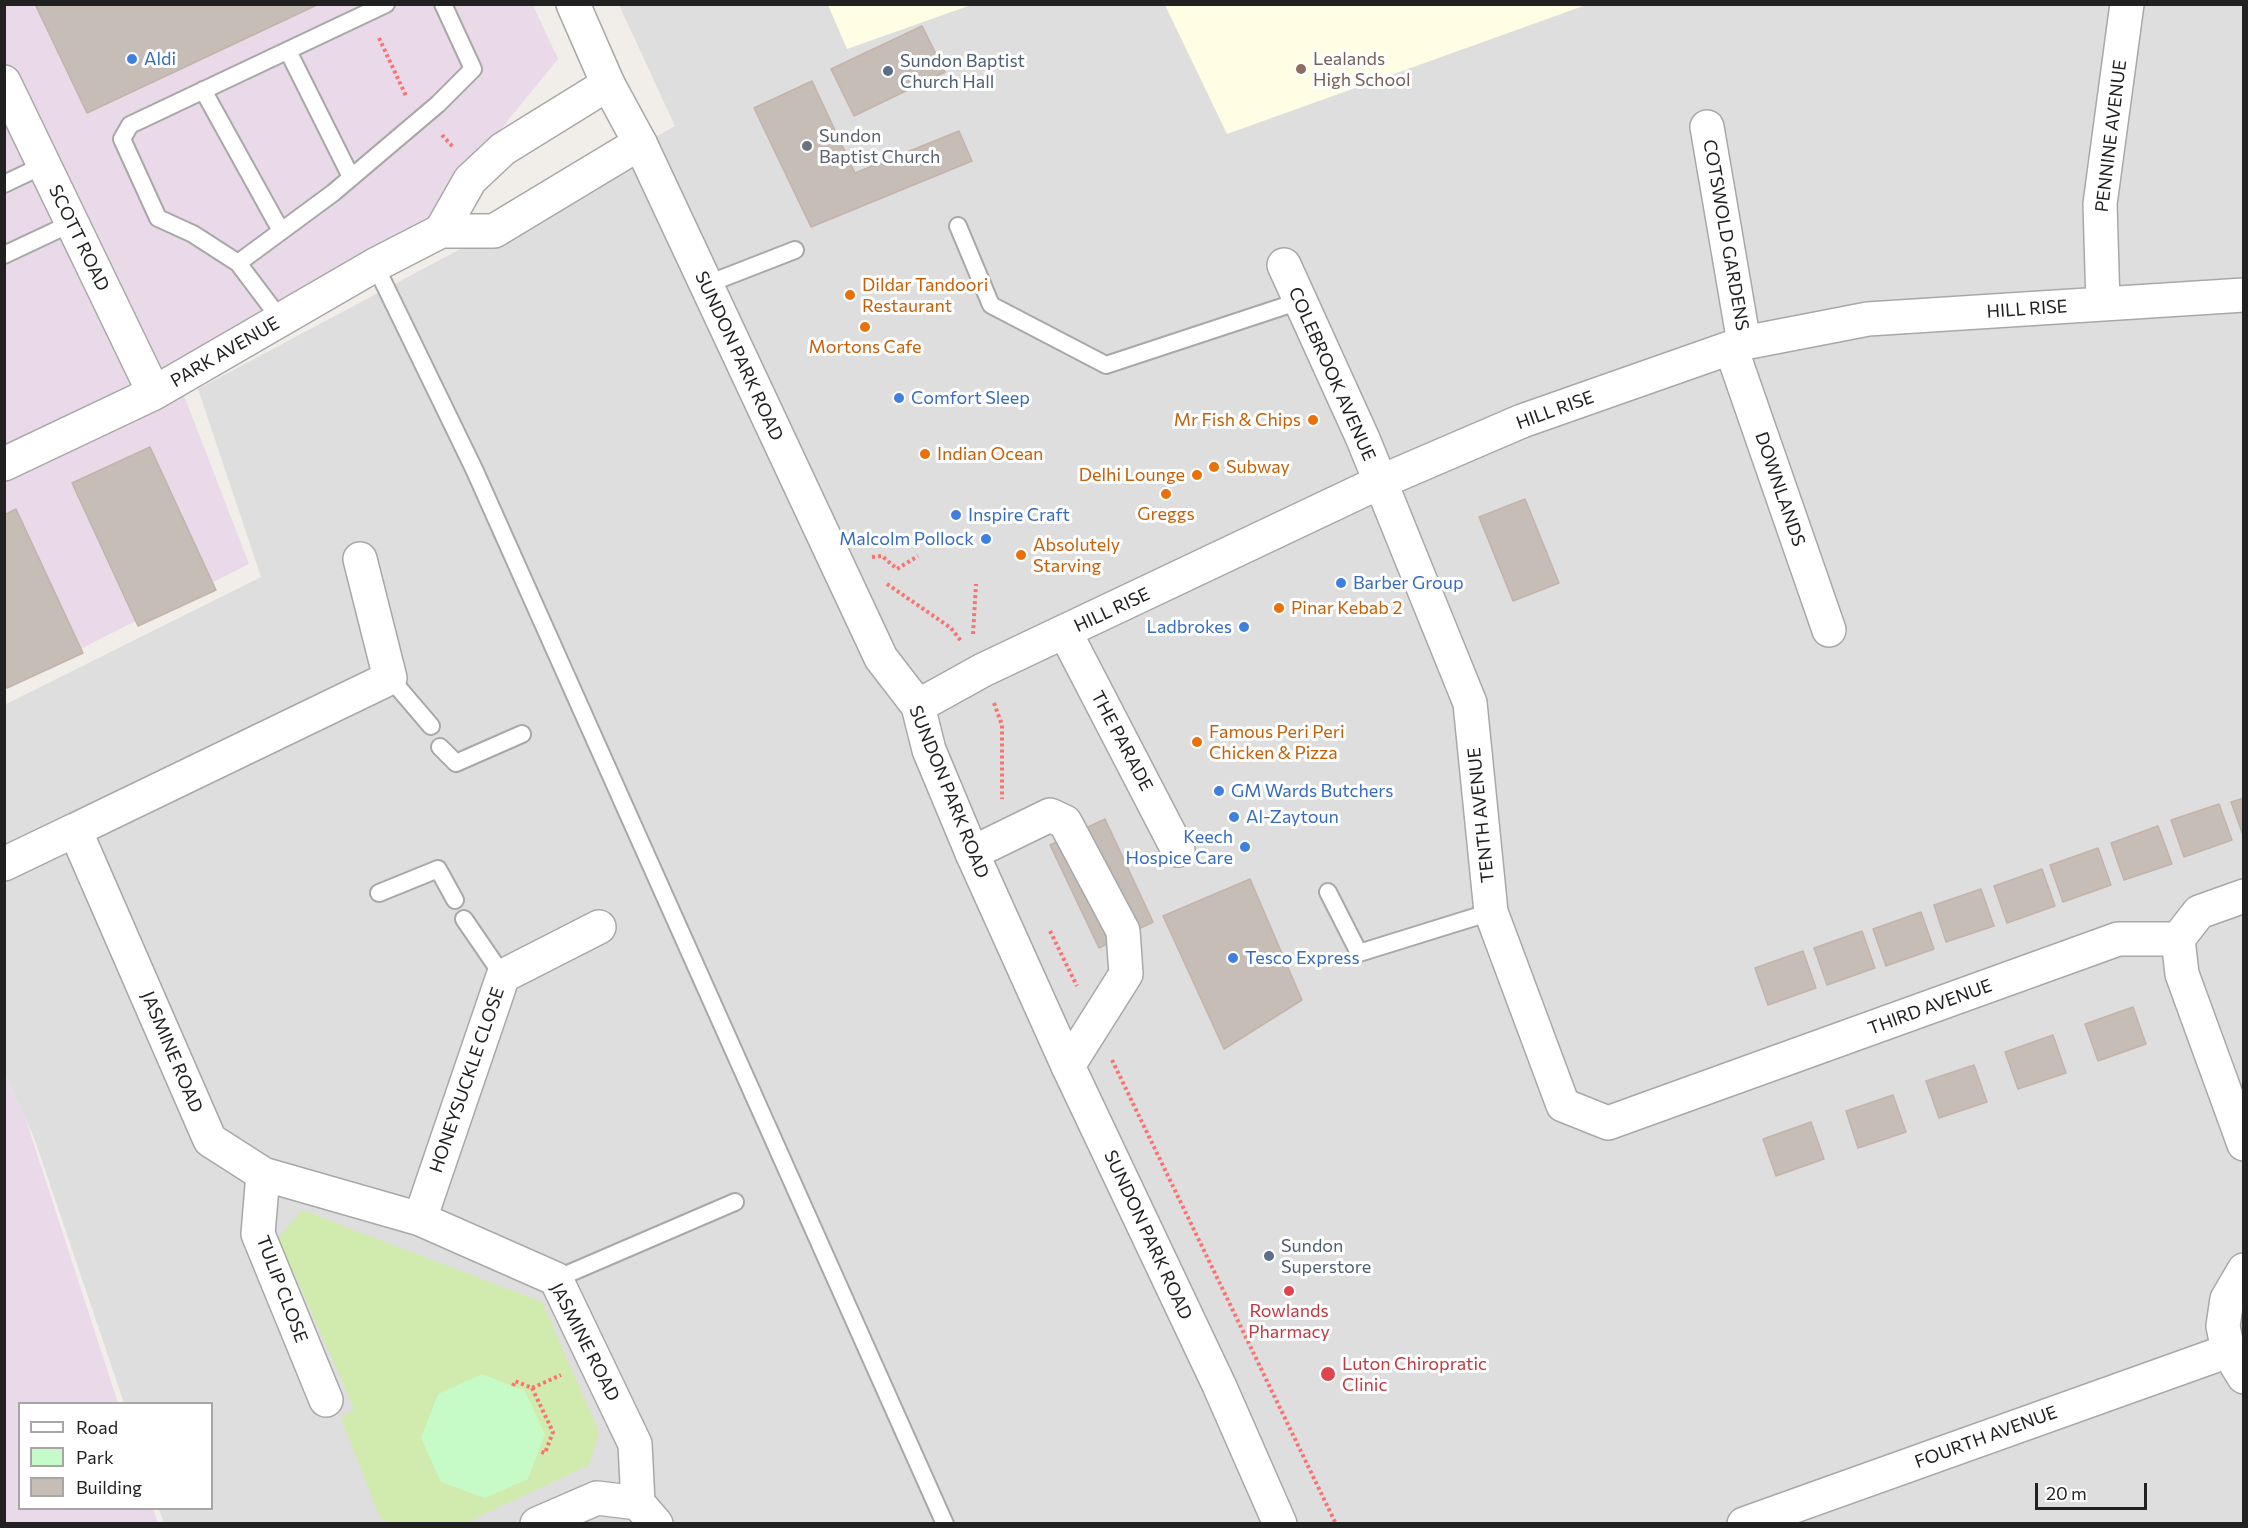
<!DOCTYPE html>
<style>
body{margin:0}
#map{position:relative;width:2248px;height:1528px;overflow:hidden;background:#f1ede8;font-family:Commissioner,sans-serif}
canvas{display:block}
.frame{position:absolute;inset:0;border:6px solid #212121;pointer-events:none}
.legend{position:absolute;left:18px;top:1402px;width:195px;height:108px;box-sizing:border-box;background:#fff;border:2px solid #a6a6a6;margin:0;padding:8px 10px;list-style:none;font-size:18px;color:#212121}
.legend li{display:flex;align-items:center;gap:12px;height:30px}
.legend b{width:30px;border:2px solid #a6a6a6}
.scale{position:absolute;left:2035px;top:1483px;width:112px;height:27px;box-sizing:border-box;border:3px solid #212121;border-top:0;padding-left:8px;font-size:18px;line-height:21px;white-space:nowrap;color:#212121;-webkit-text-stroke:4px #fff;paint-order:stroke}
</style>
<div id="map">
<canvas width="2248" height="1528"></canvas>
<div class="frame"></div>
<ul class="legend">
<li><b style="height:8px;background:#fff"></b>Road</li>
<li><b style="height:16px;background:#c6fac6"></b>Park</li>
<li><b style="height:16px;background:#c6bdb7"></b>Building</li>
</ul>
<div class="scale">20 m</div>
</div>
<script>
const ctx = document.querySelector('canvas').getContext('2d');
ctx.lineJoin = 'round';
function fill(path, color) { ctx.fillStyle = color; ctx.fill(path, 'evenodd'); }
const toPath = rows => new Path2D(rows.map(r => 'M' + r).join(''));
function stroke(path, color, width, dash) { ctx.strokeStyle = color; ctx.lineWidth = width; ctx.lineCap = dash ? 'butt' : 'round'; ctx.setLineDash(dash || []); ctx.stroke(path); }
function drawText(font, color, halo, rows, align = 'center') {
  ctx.font = font + ' Commissioner,sans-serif'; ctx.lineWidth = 6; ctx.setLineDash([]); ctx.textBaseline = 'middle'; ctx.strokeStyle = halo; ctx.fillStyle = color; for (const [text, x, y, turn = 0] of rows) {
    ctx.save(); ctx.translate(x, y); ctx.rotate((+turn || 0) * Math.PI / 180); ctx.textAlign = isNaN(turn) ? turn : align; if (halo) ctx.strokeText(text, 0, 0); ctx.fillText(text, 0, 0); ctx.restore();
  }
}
fill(toPath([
 [619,5,2243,5,2243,1523,164,1523,159,1509,212,1508,212,1404,124,1403,35,1140,5,1074,4,705,261,577,198,389,494,231,675,126]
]), '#dfdede');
fill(toPath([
 [5,5,533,5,558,59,430,216,175,372,249,564,5,687],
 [5,1074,26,1120,118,1403,20,1404,20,1508,153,1509,158,1523,5,1523]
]), '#eadae9');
fill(toPath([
 [828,5,971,5,847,49],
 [1165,5,1586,5,1227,134]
]), '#fffde3');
fill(toPath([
 [302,1210,542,1302,599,1432,589,1465,465,1523,391,1523,380,1518,341,1418,354,1408,278,1238]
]), '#d1ebae');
fill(toPath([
 [482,1374,525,1391,545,1434,528,1479,485,1498,441,1482,421,1438,438,1394]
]), '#c6fac6');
const building = toPath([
 [35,4,319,4,87,113,35,4],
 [922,26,945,72,854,116,831,69,922,26],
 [812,81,855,173,959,131,972,161,811,227,754,108,812,81],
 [150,447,216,590,138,626,72,483,150,447],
 [1525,499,1559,583,1513,601,1479,517,1525,499],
 [16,509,83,653,7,688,4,682,4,515,16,509],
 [2244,798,2244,838,2231,802,2244,798],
 [2219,804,2232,840,2184,857,2171,820,2219,804],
 [1105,819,1153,922,1099,948,1050,845,1105,819],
 [2158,826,2172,864,2124,880,2111,843,2158,826],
 [2098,848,2111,885,2063,902,2050,865,2098,848],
 [2042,869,2055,906,2007,923,1994,886,2042,869],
 [1250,879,1302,1000,1224,1049,1163,916,1250,879],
 [1981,889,1994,926,1946,942,1934,905,1981,889],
 [1921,912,1934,949,1886,966,1873,929,1921,912],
 [1862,931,1875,968,1827,985,1814,948,1862,931],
 [1803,951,1816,988,1768,1005,1755,968,1803,951],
 [2133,1007,2146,1044,2098,1061,2085,1024,2133,1007],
 [2053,1035,2066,1073,2018,1089,2005,1052,2053,1035],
 [1974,1065,1987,1102,1939,1118,1926,1081,1974,1065],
 [1893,1095,1906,1132,1858,1148,1846,1111,1893,1095],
 [1811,1122,1824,1159,1776,1176,1763,1139,1811,1122]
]);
fill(building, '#c6bdb7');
stroke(building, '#c3b3aa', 1.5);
const service = toPath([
 [288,51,351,177],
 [203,90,281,231],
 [4,184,44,165],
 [958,226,991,305,1106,365,1300,301],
 [4,255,72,223],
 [238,263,333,193,438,104,473,69,443,4],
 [375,265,474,469,945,1524],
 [705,285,795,250],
 [281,320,238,263,193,234,158,218,122,139,130,125,386,4],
 [390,678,431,726],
 [440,747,456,763,522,734],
 [1328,892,1359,953,1491,912],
 [379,893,438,869,455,900],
 [464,919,503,976],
 [556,1279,735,1202]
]);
const minor = toPath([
 [4,82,154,393],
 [1707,127,1744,343],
 [441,231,470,180,503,149,608,84],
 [1284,265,1363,439,1470,703,1491,912,1563,1105,1608,1123,2118,939,2178,939],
 [2103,304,2100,204,2127,4],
 [1731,348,1829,630],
 [4,464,154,393,375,265,441,231,494,231,640,143],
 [360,559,390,678,75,830,210,1140,263,1174,420,1219,556,1279,635,1444,638,1503],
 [1065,632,1178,850],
 [918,706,983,670,1380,482,1522,421,1744,343,1868,319,2244,295],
 [972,853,1050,815,1065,822,1123,931,1126,974,1068,1066],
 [4,864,75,830],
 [2178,939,2182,974,2244,1144],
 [2178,939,2199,912,2244,896],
 [263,1174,258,1234,326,1400],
 [420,1219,503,976,599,927],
 [2244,1270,2227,1299,2223,1326,2228,1351,2244,1377],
 [537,1524,597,1498,638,1503,656,1524],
 [1744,1524,2228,1351]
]);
const tertiary = toPath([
 [573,4,608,84,640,143,881,658,918,706,929,750,972,853,1068,1066,1219,1385,1280,1524]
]);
stroke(service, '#a8a8a8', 20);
stroke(minor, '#a8a8a8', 36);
stroke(tertiary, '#a8a8a8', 36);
stroke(toPath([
 [379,38,406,96],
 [442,135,453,147],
 [872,557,882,556,897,569,918,556],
 [887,584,951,628,961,641],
 [973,634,976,584],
 [994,703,1002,725,1002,799],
 [1050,931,1077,986],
 [1112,1060,1336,1524],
 [513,1386,515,1381,532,1388,561,1375],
 [532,1388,553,1432,545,1453,539,1451]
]), '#fb726f', 4, [3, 3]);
stroke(service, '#fff', 16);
stroke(minor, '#fff', 33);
stroke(tertiary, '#fff', 33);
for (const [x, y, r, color] of [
 [132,59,6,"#3f7fe0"],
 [1301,69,6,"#8d6e63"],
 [888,71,6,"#5c6f8a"],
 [807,146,6,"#6b7280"],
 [850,295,6,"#e8710a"],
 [865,327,6,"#e8710a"],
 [899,398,6,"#3f7fe0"],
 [1313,420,6,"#e8710a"],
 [925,454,6,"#e8710a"],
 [1214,467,6,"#e8710a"],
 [1197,475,6,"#e8710a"],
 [1166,494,6,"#e8710a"],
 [956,515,6,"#3f7fe0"],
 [986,539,6,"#3f7fe0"],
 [1021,555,6,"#e8710a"],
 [1341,583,6,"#3f7fe0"],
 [1279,608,6,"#e8710a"],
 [1244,627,6,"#3f7fe0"],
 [1197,742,6,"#e8710a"],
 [1219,791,6,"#3f7fe0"],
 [1234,817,6,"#3f7fe0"],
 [1245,847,6,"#3f7fe0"],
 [1233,958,6,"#3f7fe0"],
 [1269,1256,6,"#5c6f8a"],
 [1289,1291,6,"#e0444e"],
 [1328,1374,8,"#e0444e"]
]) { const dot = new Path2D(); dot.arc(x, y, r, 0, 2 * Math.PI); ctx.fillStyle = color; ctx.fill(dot); stroke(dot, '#fff', 2); }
drawText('18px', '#366cbe', '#fff', [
 ["Aldi",144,59],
 ["Comfort Sleep",911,398],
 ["Inspire Craft",968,515],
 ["Malcolm Pollock",974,539,"right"],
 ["Barber Group",1353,583],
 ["Ladbrokes",1232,627,"right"],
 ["GM Wards Butchers",1231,791],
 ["Al-Zaytoun",1246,817],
 ["Keech",1233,837,"right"],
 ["Hospice Care",1233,858,"right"],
 ["Tesco Express",1245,958]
], 'left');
drawText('18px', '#785e54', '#fff', [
 ["Lealands",1313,59],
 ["High School",1313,80]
], 'left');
drawText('18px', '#4e5e75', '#fff', [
 ["Sundon Baptist",900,61],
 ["Church Hall",900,82],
 ["Sundon",1281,1246],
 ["Superstore",1281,1267]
], 'left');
drawText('18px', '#5b616d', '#fff', [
 ["Sundon",819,136],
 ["Baptist Church",819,157]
], 'left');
drawText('18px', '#212121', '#fff', [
 ["PENNINE AVENUE",2111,136,-83],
 ["COTSWOLD GARDENS",1726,235,80],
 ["SCOTT ROAD",79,238,64],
 ["HILL RISE",2027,309,-4],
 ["PARK AVENUE",225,352,-30],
 ["SUNDON PARK ROAD",739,356,65],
 ["COLEBROOK AVENUE",1332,374,66],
 ["HILL RISE",1555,410,-20],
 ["DOWNLANDS",1780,489,71],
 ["HILL RISE",1112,610,-25],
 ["THE PARADE",1122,741,62],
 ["SUNDON PARK ROAD",949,792,68],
 ["TENTH AVENUE",1481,815,-96],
 ["THIRD AVENUE",1930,1007,-20],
 ["JASMINE ROAD",172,1052,67],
 ["HONEYSUCKLE CLOSE",467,1080,-71],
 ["SUNDON PARK ROAD",1148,1235,65],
 ["TULIP CLOSE",282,1289,69],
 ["JASMINE ROAD",585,1342,63],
 ["FOURTH AVENUE",1986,1437,-20]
]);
drawText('18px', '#c56008', '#fff', [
 ["Dildar Tandoori",862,285],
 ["Restaurant",862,306],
 ["Mortons Cafe",865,347,"center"],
 ["Mr Fish & Chips",1301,420,"right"],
 ["Indian Ocean",937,454],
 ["Subway",1226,467],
 ["Delhi Lounge",1185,475,"right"],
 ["Greggs",1166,514,"center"],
 ["Absolutely",1033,545],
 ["Starving",1033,566],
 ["Pinar Kebab 2",1291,608],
 ["Famous Peri Peri",1209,732],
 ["Chicken & Pizza",1209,753]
], 'left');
drawText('18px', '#be3a42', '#fff', [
 ["Rowlands",1289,1311],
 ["Pharmacy",1289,1332],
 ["Luton Chiropratic",1342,1364,"left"],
 ["Clinic",1342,1385,"left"]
]);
</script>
